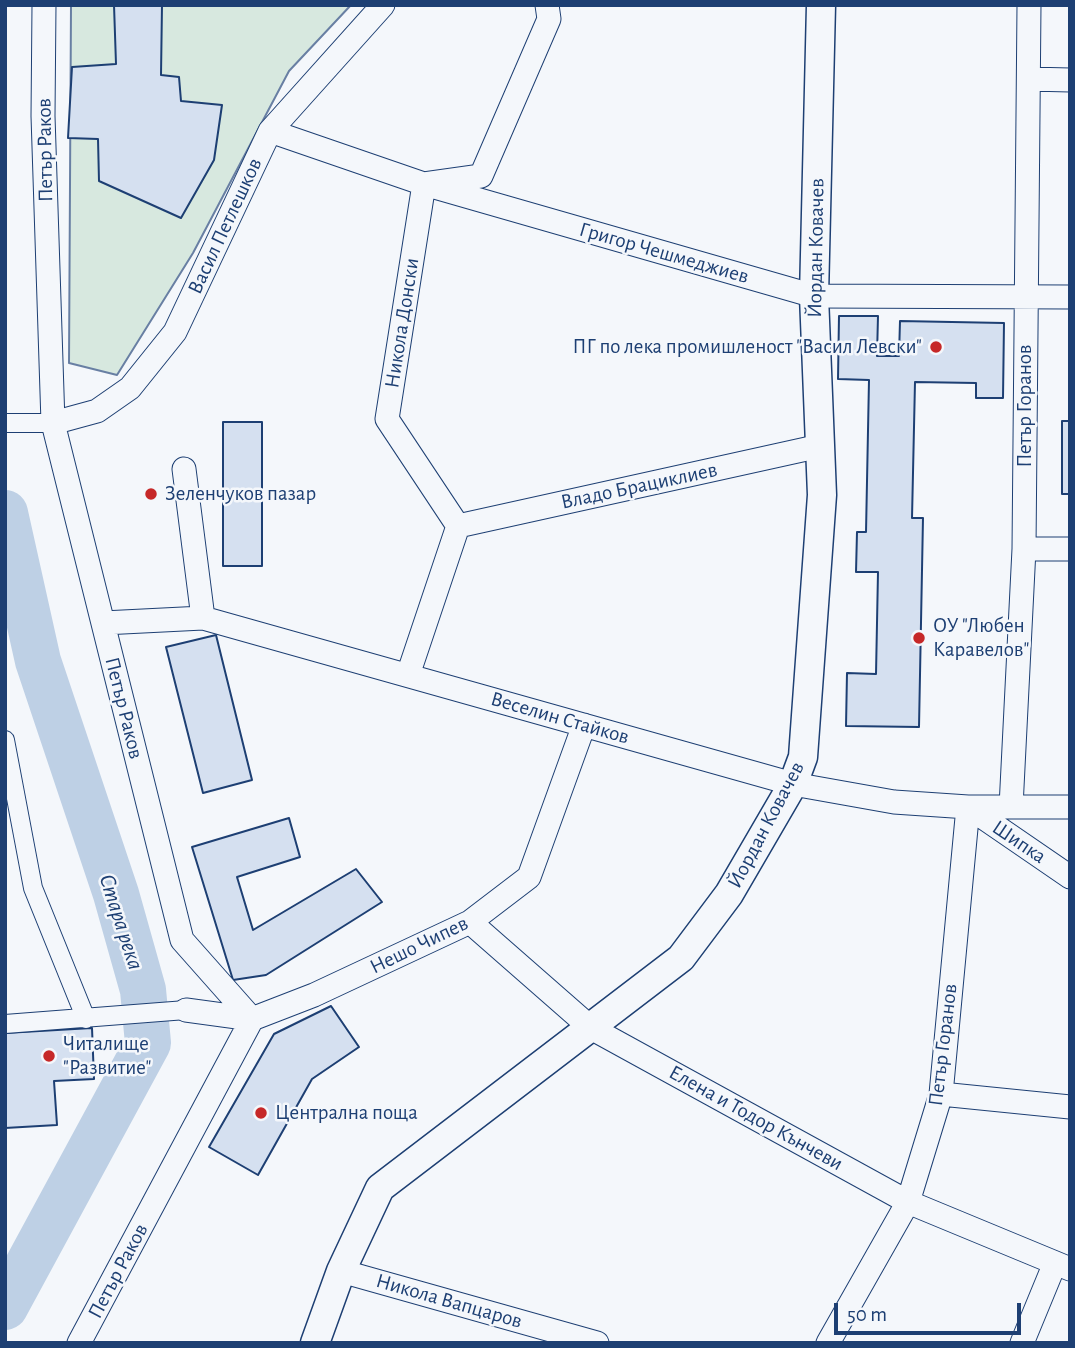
<!DOCTYPE html>
<meta charset="utf-8">
<style>
body{margin:0}
#map{position:relative;width:1075px;height:1348px;overflow:hidden;background:#f4f7fb;font-family:"Alegreya Sans",sans-serif}
canvas{display:block}
.frame{position:absolute;inset:0;border:7px solid #1d3f73;pointer-events:none}
.scale{position:absolute;left:834px;top:1303px;width:187px;height:32px;box-sizing:border-box;border:4px solid #1d3f73;border-top:0;padding-left:9px;font-size:21px;line-height:24px;white-space:nowrap;color:#1d3f73;-webkit-text-stroke:5px #f4f7fb;paint-order:stroke}
</style>
<div id="map">
<canvas width="1075" height="1348"></canvas>
<div class="frame"></div>
<div class="scale">50 m</div>
</div>
<script>
const ctx = document.querySelector('canvas').getContext('2d');
ctx.lineJoin = 'round';
function fill(path, color) { ctx.fillStyle = color; ctx.fill(path, 'evenodd'); }
const toPath = rows => new Path2D(rows.map(r => 'M' + r).join(''));
function stroke(path, color, width, dash) { ctx.strokeStyle = color; ctx.lineWidth = width; ctx.lineCap = dash ? 'butt' : 'round'; ctx.setLineDash(dash || []); ctx.stroke(path); }
function drawText(font, color, halo, rows, align = 'center') {
  ctx.font = font + ' "Alegreya Sans",sans-serif'; ctx.lineWidth = 5; ctx.setLineDash([]); ctx.textBaseline = 'middle'; ctx.strokeStyle = halo; ctx.fillStyle = color; for (const [text, x, y, turn = 0] of rows) {
    ctx.save(); ctx.translate(x, y); ctx.rotate((+turn || 0) * Math.PI / 180); ctx.textAlign = isNaN(turn) ? turn : align; if (halo) ctx.strokeText(text, 0, 0); ctx.fillText(text, 0, 0); ctx.restore();
  }
}
const green = toPath([
 [71,5,351,5,289,71,193,253,117,375,69,363,71,5]
]);
fill(green, '#d7e8df');
stroke(green, '#687fa3', 2);
stroke(toPath([
 [5,513,38,661,116,894,143,990,148,1043,5,1307]
]), '#bed0e5', 46);
const building = toPath([
 [114,5,162,5,161,75,179,77,181,101,222,105,214,160,181,218,99,181,98,139,68,138,72,67,116,64,114,5],
 [839,316,878,316,877,356,899,356,900,321,1004,323,1003,398,976,398,976,383,915,382,912,518,923,518,919,727,846,726,847,673,876,674,878,572,856,572,857,532,866,532,869,380,838,379,839,316],
 [1062,421,1070,421,1070,494,1062,494,1062,421],
 [223,422,262,422,262,566,223,566,223,422],
 [216,635,252,780,203,793,166,647,216,635],
 [289,818,300,857,237,877,253,930,356,869,382,902,266,975,233,980,192,847,289,818],
 [331,1006,359,1047,312,1079,258,1175,209,1147,274,1034,331,1006],
 [92,1028,94,1079,54,1081,57,1125,5,1128,5,1033,92,1028]
]);
fill(building, '#d5e0f0');
stroke(building, '#1d3f73', 2);
const pedestrian = toPath([
 [5,423,53,423],
 [5,740,33,888,86,1019],
 [5,1024,186,1010]
]);
const minor = toPath([
 [44,5,43,116,53,423,182,940,252,1019,79,1343],
 [1029,79,1070,80],
 [270,131,424,184,814,296,1070,297],
 [53,423,97,411,130,388,175,332,270,131,383,5],
 [184,469,203,618,793,784,894,802,968,807,1070,807],
 [458,526,820,446],
 [1024,549,1070,549],
 [103,623,203,618],
 [408,675,458,526,387,419,424,184,481,176,549,19,547,5],
 [1011,807,1024,549,1029,5],
 [470,922,591,1028,908,1202,1070,1269],
 [186,1010,252,1019,314,995,470,922,529,877,584,725],
 [941,1094,1070,1107],
 [341,1271,597,1343],
 [828,1343,908,1202,941,1094,968,807,1070,877],
 [1022,1343,1055,1263]
]);
const tertiary = toPath([
 [315,1343,341,1271,380,1188,681,958,729,894,793,784,803,757,822,495,814,296,821,5]
]);
stroke(pedestrian, '#1d3f73', 20);
stroke(minor, '#1d3f73', 25);
stroke(tertiary, '#1d3f73', 31);
stroke(pedestrian, '#f4f7fb', 18);
stroke(minor, '#f4f7fb', 23);
stroke(tertiary, '#f4f7fb', 28);
for (const [x, y, r, color] of [
 [936,347,7,"#c62828"],
 [151,494,7,"#c62828"],
 [919,638,7,"#c62828"],
 [49,1056,7,"#c62828"],
 [261,1113,7,"#c62828"]
]) { const dot = new Path2D(); dot.arc(x, y, r, 0, 2 * Math.PI); ctx.fillStyle = color; ctx.fill(dot); stroke(dot, '#f4f7fb', 2.5); }
drawText('21px', '#1d3f73', '#f4f7fb', [
 ["Петър Раков",45,150,-91],
 ["Васил Петлешков",225,226,-65],
 ["Йордан Ковачев",816,248,-89],
 ["Григор Чешмеджиев",664,253,16],
 ["Никола Донски",402,323,-81],
 ["Петър Горанов",1025,406,-90],
 ["Владо Брациклиев",639,486,-12],
 ["Петър Раков",124,708,76],
 ["Веселин Стайков",560,718,16],
 ["Йордан Ковачев",766,825,-62],
 ["Шипка",1019,842,34],
 ["Нешо Чипев",419,945,-26],
 ["Петър Горанов",943,1045,-83],
 ["Елена и Тодор Кънчеви",756,1118,29],
 ["Петър Раков",118,1271,-62],
 ["Никола Вапцаров",449,1301,16]
]);
drawText('21px', '#1d3f73', '#f4f7fb', [
 ["ПГ по лека промишленост \"Васил Левски\"",922,347,"right"],
 ["Зеленчуков пазар",165,494],
 ["ОУ \"Любен",933,626],
 ["Каравелов\"",933,650],
 ["Читалище",63,1044],
 ["\"Развитие\"",63,1068],
 ["Централна поща",275,1113]
], 'left');
drawText('italic 23px', '#1d3f73', '#f4f7fb', [
 ["Стара река",121,922,72]
]);
</script>
